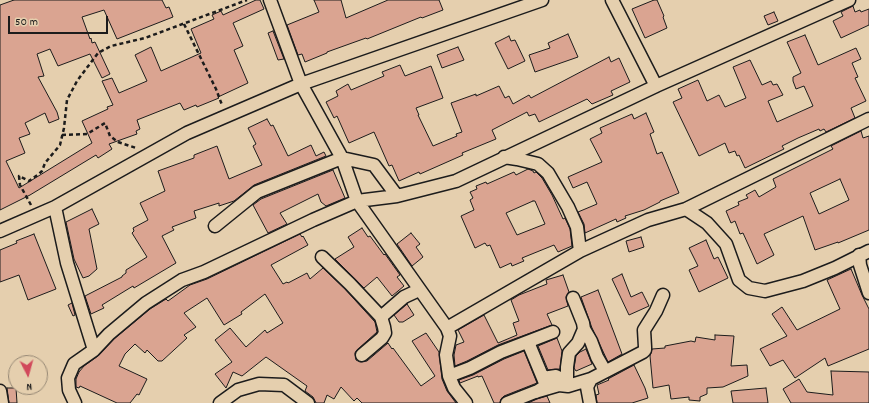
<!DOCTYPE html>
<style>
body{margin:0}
#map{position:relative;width:869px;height:403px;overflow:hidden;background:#e5cfae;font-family:Dekko,sans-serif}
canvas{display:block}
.north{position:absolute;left:8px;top:355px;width:40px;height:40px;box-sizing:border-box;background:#e5cfae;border:1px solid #958774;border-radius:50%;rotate:174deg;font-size:11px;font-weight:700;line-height:16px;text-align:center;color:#1c1c1c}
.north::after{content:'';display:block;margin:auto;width:14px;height:18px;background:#d1495b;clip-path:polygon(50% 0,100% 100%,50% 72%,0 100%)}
.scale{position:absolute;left:8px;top:16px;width:100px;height:18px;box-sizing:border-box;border:2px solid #1c1c1c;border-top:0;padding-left:5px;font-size:12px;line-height:14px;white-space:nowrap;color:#1c1c1c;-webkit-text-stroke:3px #e5cfae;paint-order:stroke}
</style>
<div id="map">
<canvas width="869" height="403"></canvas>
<div class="north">N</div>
<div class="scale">50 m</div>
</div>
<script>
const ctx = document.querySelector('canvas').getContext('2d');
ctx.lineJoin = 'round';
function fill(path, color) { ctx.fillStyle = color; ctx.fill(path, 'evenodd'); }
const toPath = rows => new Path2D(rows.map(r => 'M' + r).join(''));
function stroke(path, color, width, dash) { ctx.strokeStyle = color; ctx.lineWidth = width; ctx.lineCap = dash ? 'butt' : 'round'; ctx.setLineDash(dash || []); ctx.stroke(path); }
const building = toPath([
 [14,0,162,0,166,8,169,7,173,17,117,39,104,10,82,17,90,39,91,38,92,43,95,42,110,74,102,78,90,54,58,66,50,49,37,54,44,76,38,77,57,112,59,119,49,123,45,113,25,123,30,134,19,138,25,153,6,161,19,188,92,143,82,121,108,109,107,107,113,105,102,81,112,78,119,93,147,81,135,55,151,47,161,71,201,53,191,29,214,19,212,15,221,11,223,15,256,0,260,0,264,9,233,23,243,46,234,50,248,83,218,97,219,98,197,107,196,105,184,110,180,103,137,120,140,129,136,131,137,134,109,144,112,149,98,158,96,155,30,195,0,210,0,5,14,0],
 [314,0,341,0,346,18,388,0,439,0,443,10,422,18,421,17,367,39,366,38,327,52,327,53,305,62,302,54,298,55,287,25,319,12,314,0],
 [654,0,657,0,664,16,663,17,667,28,645,38,632,9,654,0],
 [853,6,855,12,860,10,861,12,869,9,869,25,841,38,833,21,843,16,841,12,853,6],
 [774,12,778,21,768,25,764,16,774,12],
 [273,31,284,59,278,60,268,33,273,31],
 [568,34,578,57,535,72,529,55,550,48,548,43,568,34],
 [805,35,818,65,856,48,861,59,852,63,858,77,855,78,866,101,851,108,855,118,826,132,824,129,820,131,819,129,798,138,782,146,784,149,745,168,739,155,737,156,735,151,729,153,725,143,699,156,673,102,682,98,678,89,698,80,707,101,719,95,725,107,746,98,733,67,750,60,762,85,771,81,773,85,777,84,783,95,768,101,777,122,813,106,804,86,796,89,793,81,793,77,801,73,787,42,805,35],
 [509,36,511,41,515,40,525,61,508,69,495,43,509,36],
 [458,47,464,60,442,68,437,55,458,47],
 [609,57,611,62,619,58,630,82,611,91,613,95,592,104,587,99,539,122,535,114,529,116,527,112,492,130,496,139,462,153,463,155,420,174,419,172,399,181,392,165,389,166,374,132,349,143,337,116,334,118,326,102,338,96,336,91,348,84,351,90,384,76,382,72,400,65,405,76,431,66,443,98,416,108,419,115,418,115,433,146,457,136,456,134,462,132,451,103,476,94,476,96,499,86,505,98,509,96,513,104,529,95,531,98,609,57],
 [646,113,654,132,650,134,657,154,662,152,679,193,660,201,660,202,644,210,625,216,626,218,617,222,616,219,585,233,584,224,578,212,597,204,587,182,573,188,568,177,602,162,590,139,602,133,600,128,632,114,634,119,646,113],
 [267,119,271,126,273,125,288,156,311,145,316,156,324,152,326,156,254,185,234,201,219,206,219,203,194,211,196,218,172,227,174,230,162,236,176,263,134,288,133,286,102,305,104,308,91,314,85,296,122,277,122,276,126,273,126,270,147,257,132,233,134,231,133,228,148,220,140,203,165,191,158,171,194,158,194,155,217,146,229,179,262,165,253,146,256,144,248,128,267,119],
 [861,131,863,138,869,136,869,230,838,243,838,242,815,250,803,216,764,234,774,255,757,264,743,233,740,234,735,221,731,223,726,211,739,205,738,202,748,198,746,195,755,190,759,197,776,187,773,179,833,149,831,146,861,131],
 [840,179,849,200,819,214,810,193,840,179],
 [528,169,533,171,534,173,536,172,542,178,552,195,563,219,565,218,570,229,572,246,558,252,554,245,522,258,524,261,512,266,511,263,500,268,490,245,487,246,485,243,475,248,461,216,474,210,470,200,473,198,470,192,477,189,476,186,486,182,487,184,514,172,516,175,528,169],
 [533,201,535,201,545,224,517,235,506,213,533,201],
 [333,170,345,198,326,206,321,202,318,194,280,213,287,224,268,233,253,205,261,199,333,170],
 [92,209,99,224,89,229,97,269,89,276,83,278,74,259,66,222,92,209],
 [362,228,368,237,370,236,384,255,385,254,400,275,397,277,404,286,392,296,377,277,364,288,335,259,354,247,348,237,362,228],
 [411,233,420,244,416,247,423,257,412,266,397,244,411,233],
 [34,234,56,289,28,300,19,275,0,282,0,250,17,243,16,241,34,234],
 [300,234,302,237,303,236,308,245,271,265,283,284,287,282,288,283,307,273,310,279,323,268,345,289,375,322,377,332,357,350,355,353,356,360,360,362,367,361,388,343,392,349,393,348,421,386,435,376,412,341,426,333,439,352,442,379,447,391,456,403,362,403,357,398,354,401,341,387,334,399,327,395,324,403,316,403,313,397,305,391,307,386,266,357,242,376,233,372,226,388,215,374,232,362,215,340,230,328,246,347,265,330,267,333,283,323,265,294,241,312,242,314,224,325,207,298,184,313,196,327,184,335,187,338,162,361,158,361,147,350,145,353,135,344,125,354,119,366,147,379,139,395,137,394,130,403,117,403,80,386,79,388,76,387,76,379,79,372,84,366,98,356,114,339,150,309,166,299,168,301,190,285,207,279,300,234],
 [641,237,644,247,629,252,626,241,641,237],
 [706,240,714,259,718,257,728,278,699,292,689,270,698,266,689,248,706,240],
 [851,269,862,295,869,309,869,349,828,366,825,358,795,378,783,360,770,366,760,349,787,336,772,314,782,307,797,330,840,309,827,280,851,269],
 [622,274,631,297,642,292,649,306,629,315,612,279,622,274],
 [563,275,569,292,566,297,568,306,547,314,552,325,498,345,467,361,455,366,454,355,456,345,464,342,458,330,484,315,498,343,517,335,513,323,519,321,511,300,519,295,547,284,546,280,563,275],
 [598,290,622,354,608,362,592,328,581,297,598,290],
 [72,303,75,315,73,316,68,305,72,303],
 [407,304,414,315,403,322,399,322,394,315,407,304],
 [715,335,734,336,731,366,747,365,748,376,723,387,707,388,707,394,700,397,700,401,689,400,689,397,671,399,669,385,653,388,650,356,652,349,665,348,665,346,691,341,695,342,696,337,715,340,715,335],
 [557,338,562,351,560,369,548,370,538,346,557,338],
 [586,349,592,364,576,371,574,368,576,356,580,352,586,349],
 [524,351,537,383,504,396,501,399,500,403,494,403,482,376,478,377,478,376,460,383,459,380,473,375,504,359,524,351],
 [634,365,645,388,648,398,632,403,597,403,596,395,599,394,597,385,609,380,608,379,634,365],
 [831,371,869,372,869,403,791,403,783,389,799,379,807,392,833,395,831,371],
 [7,388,16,388,17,403,9,403,7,388],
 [766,388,768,403,733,403,731,391,766,388],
 [547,396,550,403,528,403,537,399,547,396]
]);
fill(building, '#daa491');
stroke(building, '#1c1c1c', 1);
const minor = toPath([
 [270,0,301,84,342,158,357,201,447,328,450,336,446,355,449,376,454,388,466,403],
 [612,0,656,86],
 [55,207,67,263,94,350],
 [686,209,869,119],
 [215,226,257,192,342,158,374,165,397,196],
 [0,231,55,207,187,133,301,84,542,0],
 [580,251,648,220,686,209,707,223,726,244,739,280,749,288,765,291,803,281,835,268,869,251],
 [859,255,860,265,869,293],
 [322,257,350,284,381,317],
 [447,328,580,251,577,227,568,207,548,173,538,164,517,159,504,157],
 [584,329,591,341,597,357,605,371],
 [528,342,545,383,544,387,536,392],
 [362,355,382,338,385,333,384,327,381,317,404,297,419,290],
 [449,376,470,368,501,352,553,332],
 [543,378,556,376,562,379,568,386],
 [567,386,567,367,569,353,578,343,584,329,583,323,573,298],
 [0,391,2,403],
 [75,403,69,390,68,378,74,364,94,350,109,334,146,303,182,280,204,272,313,220,357,201,397,196,456,181,656,86,849,0],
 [220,403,238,390,259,384,284,385,308,403],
 [507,403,535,392,559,385,568,386,591,379,643,352,645,350,645,347,644,330,656,311,663,295],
 [590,403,587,387,591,379]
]);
stroke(minor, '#1c1c1c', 15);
stroke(toPath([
 [184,24,216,89,222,105],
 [62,135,87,134,105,123,110,136,118,142,136,148],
 [31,205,20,185,19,176,29,181,39,174,42,171,45,163,60,145,64,128,67,100,77,81,98,53,111,46,145,38,247,0]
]), '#1c1c1c', 2.5, [4, 3]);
stroke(minor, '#e5cfae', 12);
</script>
